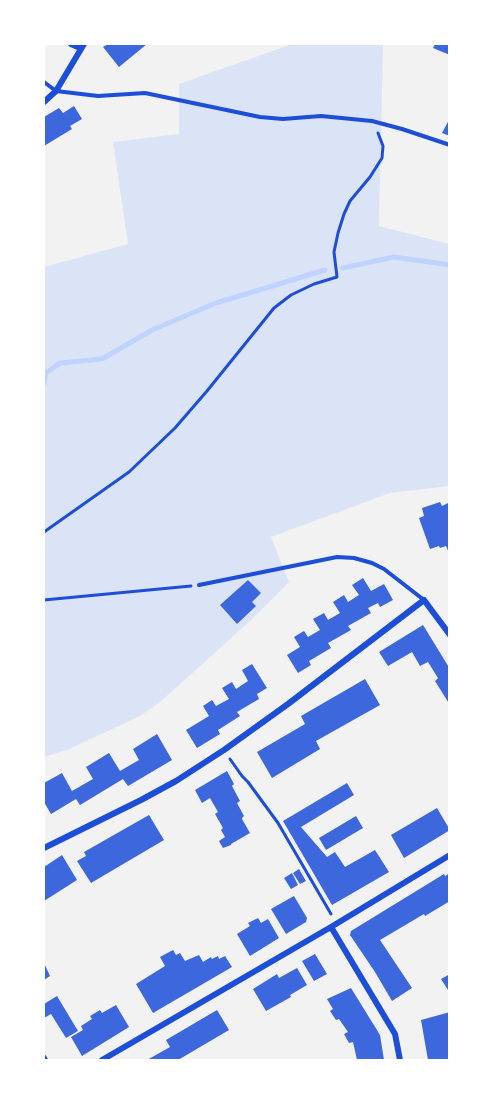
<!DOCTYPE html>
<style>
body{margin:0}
#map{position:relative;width:493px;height:1104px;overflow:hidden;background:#f2f2f2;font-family:Figtree,sans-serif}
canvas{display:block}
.frame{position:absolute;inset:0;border:45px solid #fff;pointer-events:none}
</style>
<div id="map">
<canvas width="493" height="1104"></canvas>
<div class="frame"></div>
</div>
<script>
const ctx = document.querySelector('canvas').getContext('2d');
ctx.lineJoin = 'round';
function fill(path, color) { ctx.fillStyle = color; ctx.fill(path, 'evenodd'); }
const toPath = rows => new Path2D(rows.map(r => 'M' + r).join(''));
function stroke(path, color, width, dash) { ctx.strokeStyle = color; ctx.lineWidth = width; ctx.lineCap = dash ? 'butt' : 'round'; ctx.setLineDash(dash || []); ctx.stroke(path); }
fill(toPath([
 [292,44,383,44,379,226,449,244,449,486,390,493,271,537,289,582,249,622,159,703,140,716,67,750,44,757,44,267,128,244,113,142,179,134,179,84]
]), '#dbe4f7');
stroke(toPath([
 [343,268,394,257,450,265],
 [44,383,46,373,60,363,102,359,152,330,216,303,325,270]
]), '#bfd3fe', 5);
fill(toPath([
 [108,44,147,44,119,67,103,47],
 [435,44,450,44,450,55,433,48],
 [74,106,82,119,70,126,72,129,44,146,44,117,59,108,63,113],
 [450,118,450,136,442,133],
 [440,502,442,506,450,502,450,555,446,546,440,548,439,546,430,549,419,518,424,516,422,508],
 [363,578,371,591,384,584,393,600,380,607,378,603,368,608,371,613,348,626,351,630,328,643,331,648,309,661,311,665,298,673,287,655,300,647,294,637,304,631,308,637,320,630,313,619,324,613,328,620,340,613,333,602,344,595,348,602,359,595,352,585],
 [248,580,261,593,252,602,256,606,237,624,220,605],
 [423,625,450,669,450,705,435,681,438,678,428,662,420,666,412,652,388,666,379,652],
 [252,664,267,688,257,694,259,699,237,712,240,716,218,730,220,734,197,748,186,730,209,716,203,706,212,700,216,706,229,699,222,688,232,682,236,689,248,681,242,670],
 [365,679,380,705,316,741,320,749,272,778,257,752,305,724,301,716],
 [157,734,172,760,128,786,123,779,80,805,76,799,51,814,44,802,44,783,62,773,72,791,93,779,86,767,109,753,120,771,139,760,133,749],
 [227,771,234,784,232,786,240,801,237,803,244,816,242,818,242,819,250,833,231,844,231,845,223,848,219,841,225,837,221,830,223,828,215,814,218,812,210,798,202,803,195,790],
 [347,783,354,795,301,827,327,857,335,852,345,867,375,850,389,872,332,905,283,821],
 [437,808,450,830,404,858,391,835],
 [149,815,164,840,91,883,77,861,86,856,84,852],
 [356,816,363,828,326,850,319,838],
 [62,855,77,880,44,901,44,867],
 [299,869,306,881,300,884,293,873],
 [292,873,298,885,291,889,284,878],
 [450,873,450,901,425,916,424,914,380,940,412,988,392,1001,375,972,350,935,351,931,444,874,445,876],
 [294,896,307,918,306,922,286,934,271,909],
 [258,918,261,923,268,919,279,938,250,956,237,934,250,926,248,923],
 [173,950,176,955,180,953,185,961,199,955,203,962,211,957,212,959,218,956,219,959,225,956,232,967,153,1013,136,984,165,966,160,957],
 [315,954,327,974,314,981,302,961],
 [44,963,50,976,44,980],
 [297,968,307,985,290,995,291,997,266,1011,253,989,277,974,279,978],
 [450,974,450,993,441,979],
 [351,988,380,1035,384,1060,357,1060,353,1042,349,1043,344,1034,348,1032,339,1019,336,1020,330,1011,333,1009,327,999],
 [57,996,78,1031,66,1038,51,1014,44,1018,44,1004],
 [116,1005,129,1027,82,1056,71,1037,83,1030,81,1026,92,1019,90,1016,100,1010,102,1013],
 [217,1010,229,1030,178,1060,147,1060,170,1047,166,1040],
 [450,1012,450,1060,428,1060,421,1020]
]), '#3d67dc');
stroke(toPath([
 [44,532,129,472,175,428,207,391,274,308,291,295,314,284,337,277,334,252,338,233,344,214,350,201,370,177,382,158,383,146,378,133],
 [44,600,191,586],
 [230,759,242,776,248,782,278,823,331,914]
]), '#1d4ed8', 3);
stroke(toPath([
 [44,82,56,91,98,96,145,93,260,117,283,119,321,116,372,121,402,129,450,145],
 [199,585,337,557,354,558,372,563,384,569,424,600]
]), '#1d4ed8', 4);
stroke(toPath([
 [71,44,80,48],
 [44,102,56,91,84,44],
 [44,848,141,800,176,781,224,750,288,704,424,600,450,635],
 [331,927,395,1034,400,1060],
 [44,1058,45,1060],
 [102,1060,331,927,450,855]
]), '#1d4ed8', 6);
</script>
